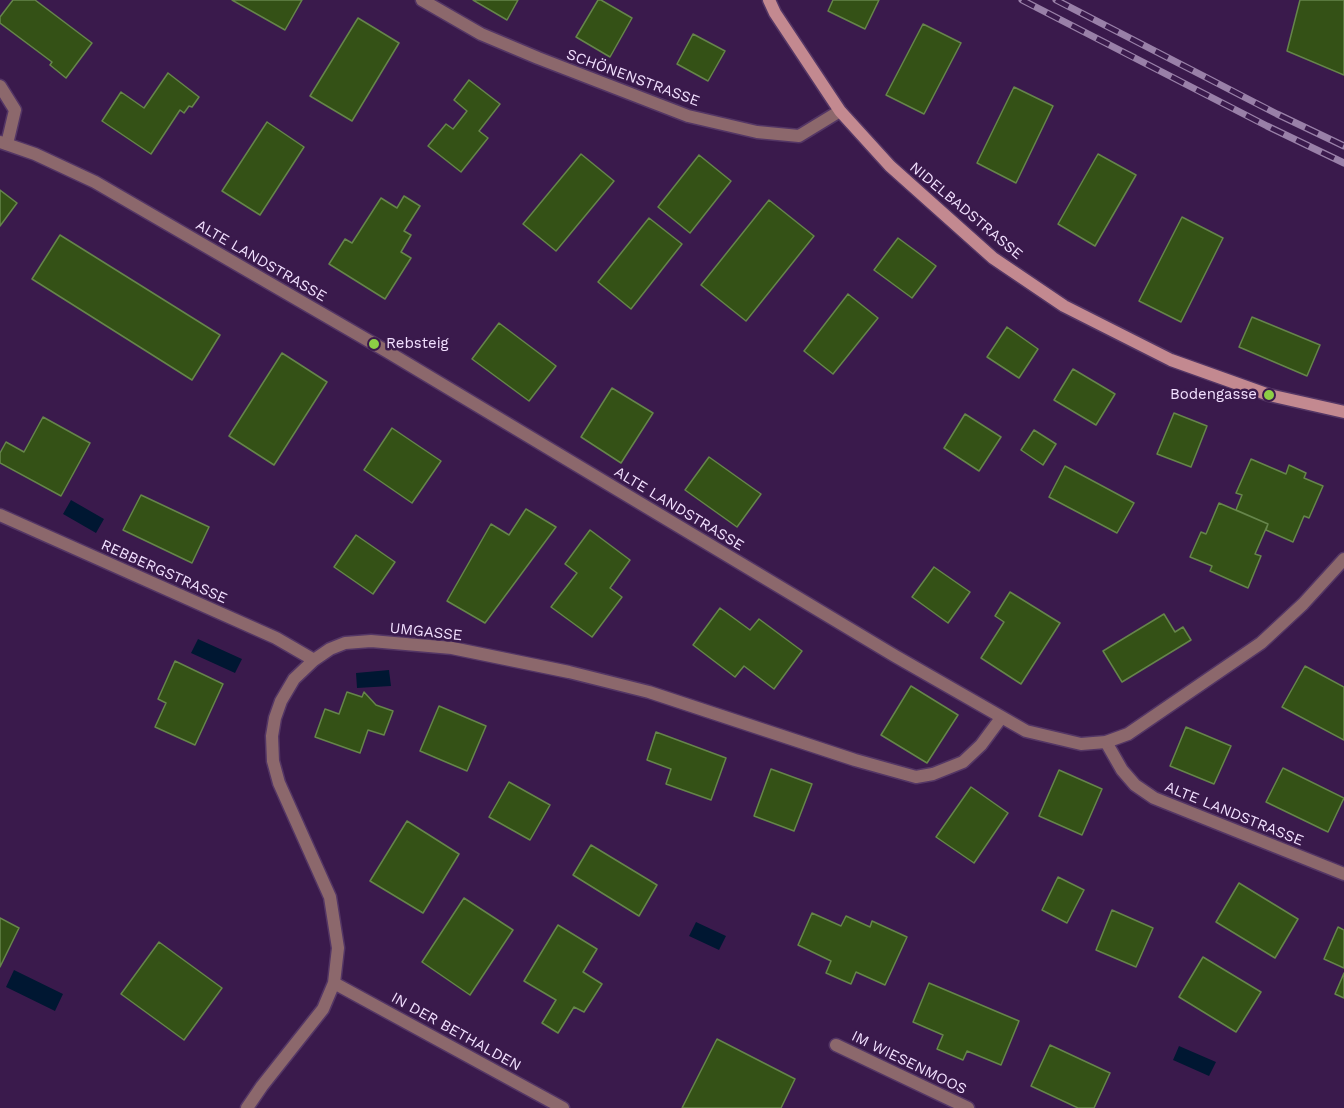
<!DOCTYPE html>
<meta charset="utf-8">
<style>
body{margin:0}
canvas{display:block;background:#3a1a4c}
</style>
<canvas width="1344" height="1108"></canvas>
<script>
const ctx = document.querySelector('canvas').getContext('2d');
ctx.lineJoin = 'round';
function fill(path, color) { ctx.fillStyle = color; ctx.fill(path, 'evenodd'); }
const toPath = rows => new Path2D(rows.map(r => 'M' + r).join(''));
function stroke(path, color, width, dash) { ctx.strokeStyle = color; ctx.lineWidth = width; ctx.lineCap = dash ? 'butt' : 'round'; ctx.setLineDash(dash || []); ctx.stroke(path); }
function drawText(font, color, halo, rows, align = 'center') {
  ctx.font = font + ' "Work Sans",sans-serif'; ctx.lineWidth = 5; ctx.setLineDash([]); ctx.textBaseline = 'middle'; ctx.strokeStyle = halo; ctx.fillStyle = color; for (const [text, x, y, turn = 0] of rows) {
    ctx.save(); ctx.translate(x, y); ctx.rotate((+turn || 0) * Math.PI / 180); ctx.textAlign = isNaN(turn) ? turn : align; if (halo) ctx.strokeText(text, 0, 0); ctx.fillText(text, 0, 0); ctx.restore();
  }
}
fill(toPath([
 [71,500,104,519,96,533,63,514],
 [198,639,242,659,235,673,191,653],
 [389,670,391,686,357,688,356,673],
 [696,922,726,936,719,950,689,936],
 [14,970,63,994,55,1011,6,987],
 [1179,1046,1216,1062,1209,1076,1173,1060]
]), '#001732');
const building = toPath([
 [13,0,35,0,92,43,66,78,50,65,52,62,0,23,0,17,13,0],
 [232,0,302,0,285,30,232,0],
 [473,0,518,0,507,20,473,0],
 [598,0,601,0,632,18,610,57,576,37,598,0],
 [833,0,879,0,865,29,828,11,833,0],
 [1300,0,1344,0,1344,75,1287,51,1300,0],
 [358,18,399,43,352,121,310,96,358,18],
 [923,24,961,43,924,114,886,95,923,24],
 [693,34,725,51,708,81,677,64,693,34],
 [168,73,199,97,192,107,189,106,184,113,180,110,151,154,102,121,121,92,144,108,168,73],
 [469,80,500,104,479,131,488,138,461,172,428,146,446,124,453,129,467,111,454,100,469,80],
 [1014,87,1053,106,1016,183,977,163,1014,87],
 [267,122,304,147,260,215,222,191,267,122],
 [581,154,614,181,556,251,523,224,581,154],
 [1098,154,1136,175,1095,246,1058,224,1098,154],
 [699,155,731,181,690,233,658,207,699,155],
 [0,190,17,203,0,226,0,190],
 [404,196,420,206,404,231,411,235,401,252,411,258,385,299,329,264,345,239,352,243,381,198,397,208,404,196],
 [769,200,814,236,746,321,701,285,769,200],
 [1182,217,1223,238,1181,322,1139,301,1182,217],
 [649,218,682,244,631,309,598,282,649,218],
 [60,235,220,335,192,380,32,279,60,235],
 [898,238,936,266,912,298,874,270,898,238],
 [848,294,878,318,833,374,804,351,848,294],
 [1252,317,1320,345,1307,376,1239,347,1252,317],
 [499,323,556,366,529,401,472,359,499,323],
 [1007,327,1038,349,1019,378,987,357,1007,327],
 [282,353,327,382,274,465,229,436,282,353],
 [1073,369,1115,394,1096,425,1054,400,1073,369],
 [612,388,653,413,621,463,581,437,612,388],
 [1174,413,1207,426,1191,467,1157,454,1174,413],
 [965,414,1001,437,979,471,944,448,965,414],
 [43,417,90,443,61,496,0,463,0,453,6,442,24,452,43,417],
 [392,428,441,461,412,503,364,470,392,428],
 [1034,430,1056,444,1043,465,1021,450,1034,430],
 [709,457,761,494,737,527,685,490,709,457],
 [1251,459,1286,474,1289,465,1306,473,1304,478,1323,486,1309,518,1304,516,1293,542,1266,530,1268,524,1236,510,1242,495,1236,493,1251,459],
 [1065,466,1134,503,1117,533,1049,497,1065,466],
 [141,495,209,527,192,563,123,530,141,495],
 [1219,503,1268,524,1255,554,1261,556,1248,588,1210,571,1212,566,1190,557,1201,532,1206,534,1219,503],
 [526,509,556,527,485,623,447,601,491,524,509,535,526,509],
 [590,530,630,560,610,588,622,597,592,637,551,607,577,573,565,564,590,530],
 [356,535,395,562,373,594,334,567,356,535],
 [934,567,970,592,948,623,912,597,934,567],
 [1010,592,1060,623,1021,684,981,658,1004,622,995,616,1010,592],
 [720,608,750,630,759,619,802,651,774,689,744,666,735,677,693,645,720,608],
 [1164,614,1175,632,1183,627,1191,640,1122,682,1103,651,1164,614],
 [175,661,223,684,195,745,155,727,166,703,158,699,175,661],
 [1305,666,1344,687,1344,740,1282,707,1305,666],
 [911,686,958,715,927,763,881,735,911,686],
 [347,692,362,697,364,692,376,705,393,711,384,735,368,730,360,753,315,737,325,709,339,714,347,692],
 [439,706,486,726,467,771,420,751,439,706],
 [1186,727,1231,746,1214,784,1170,766,1186,727],
 [656,732,726,758,711,800,666,784,671,769,647,760,656,732],
 [1283,768,1344,798,1328,832,1266,802,1283,768],
 [771,769,812,784,794,831,754,816,771,769],
 [1059,770,1102,789,1082,835,1039,816,1059,770],
 [509,782,550,805,530,840,489,817,509,782],
 [971,787,1008,813,974,863,936,837,971,787],
 [407,821,459,854,423,913,370,881,407,821],
 [591,845,657,885,639,916,573,875,591,845],
 [1058,877,1084,890,1067,923,1042,910,1058,877],
 [1239,883,1298,919,1275,958,1216,922,1239,883],
 [464,898,513,930,470,995,422,962,464,898],
 [1112,910,1153,928,1136,967,1096,950,1112,910],
 [812,913,841,926,846,916,870,927,872,921,907,937,885,985,856,972,851,984,826,973,831,961,798,945,812,913],
 [0,918,19,928,0,967,0,918],
 [558,925,597,949,583,972,602,984,584,1012,574,1007,558,1033,542,1023,556,1000,524,981,558,925],
 [1338,927,1344,930,1344,968,1324,959,1338,927],
 [159,942,222,988,184,1040,121,994,159,942],
 [1203,957,1261,992,1236,1032,1179,997,1203,957],
 [1344,973,1344,998,1335,994,1344,973],
 [929,983,1019,1021,1001,1065,967,1051,963,1060,937,1049,943,1035,913,1022,929,983],
 [717,1039,795,1079,781,1108,682,1108,717,1039],
 [1050,1045,1110,1073,1094,1108,1078,1108,1031,1086,1050,1045]
]);
fill(building, '#345116');
stroke(building, '#66854b', 1.5);
const service = toPath([
 [0,86,15,110,7,144]
]);
const minor = toPath([
 [422,0,481,34,538,58,688,116,757,132,799,136,840,111],
 [0,515,276,638,314,660],
 [1106,742,1122,770,1135,785,1154,798,1344,874],
 [334,983,563,1108],
 [836,1045,968,1108],
 [247,1108,262,1086,323,1009,334,983,338,948,330,897,279,783,273,761,272,736,275,718,281,701,294,679,314,660,330,649,345,643,371,641,452,648,569,672,649,692,855,760,916,777,933,774,963,762,981,745,1001,718]
]);
const tertiary = toPath([
 [0,142,35,154,95,182,388,352,895,656,1026,731,1081,744,1106,742,1128,734,1261,643,1303,604,1344,559]
]);
const secondary = toPath([
 [769,0,775,13,840,111,890,166,993,258,1064,306,1171,360,1269,395,1344,412]
]);
stroke(service, '#543665', 15);
stroke(minor, '#543665', 15);
stroke(tertiary, '#543665', 15);
stroke(secondary, '#543665', 15);
stroke(service, '#8c686c', 12);
stroke(minor, '#8c686c', 12);
stroke(tertiary, '#8c686c', 12);
stroke(secondary, '#c38990', 12);
const rail = toPath([
 [1022,0,1267,126,1344,163],
 [1056,0,1277,114,1344,146]
]);
stroke(rail, '#9980a8', 7);
stroke(rail, '#3a1a4c', 4.5, [14]);
for (const [x, y, r, color] of [
 [374,344,6,"#8cce45"],
 [1269,395,6,"#8cce45"]
]) { const dot = new Path2D(); dot.arc(x, y, r, 0, 2 * Math.PI); ctx.fillStyle = color; ctx.fill(dot); stroke(dot, '#3a1a4c', 2); }
drawText('15px', '#f2e0ff', '#3a1a4c', [
 ["SCHÖNENSTRASSE",633,78,20],
 ["NIDELBADSTRASSE",966,211,40],
 ["ALTE LANDSTRASSE",261,261,30],
 ["ALTE LANDSTRASSE",679,509,31],
 ["REBBERGSTRASSE",164,572,24],
 ["UMGASSE",426,632,6],
 ["ALTE LANDSTRASSE",1234,814,22],
 ["IN DER BETHALDEN",456,1032,29],
 ["IM WIESENMOOS",909,1063,26]
]);
drawText('15px', '#f2e0ff', '#3a1a4c', [
 ["Rebsteig",386,344],
 ["Bodengasse",1257,395,"right"]
], 'left');
</script>
